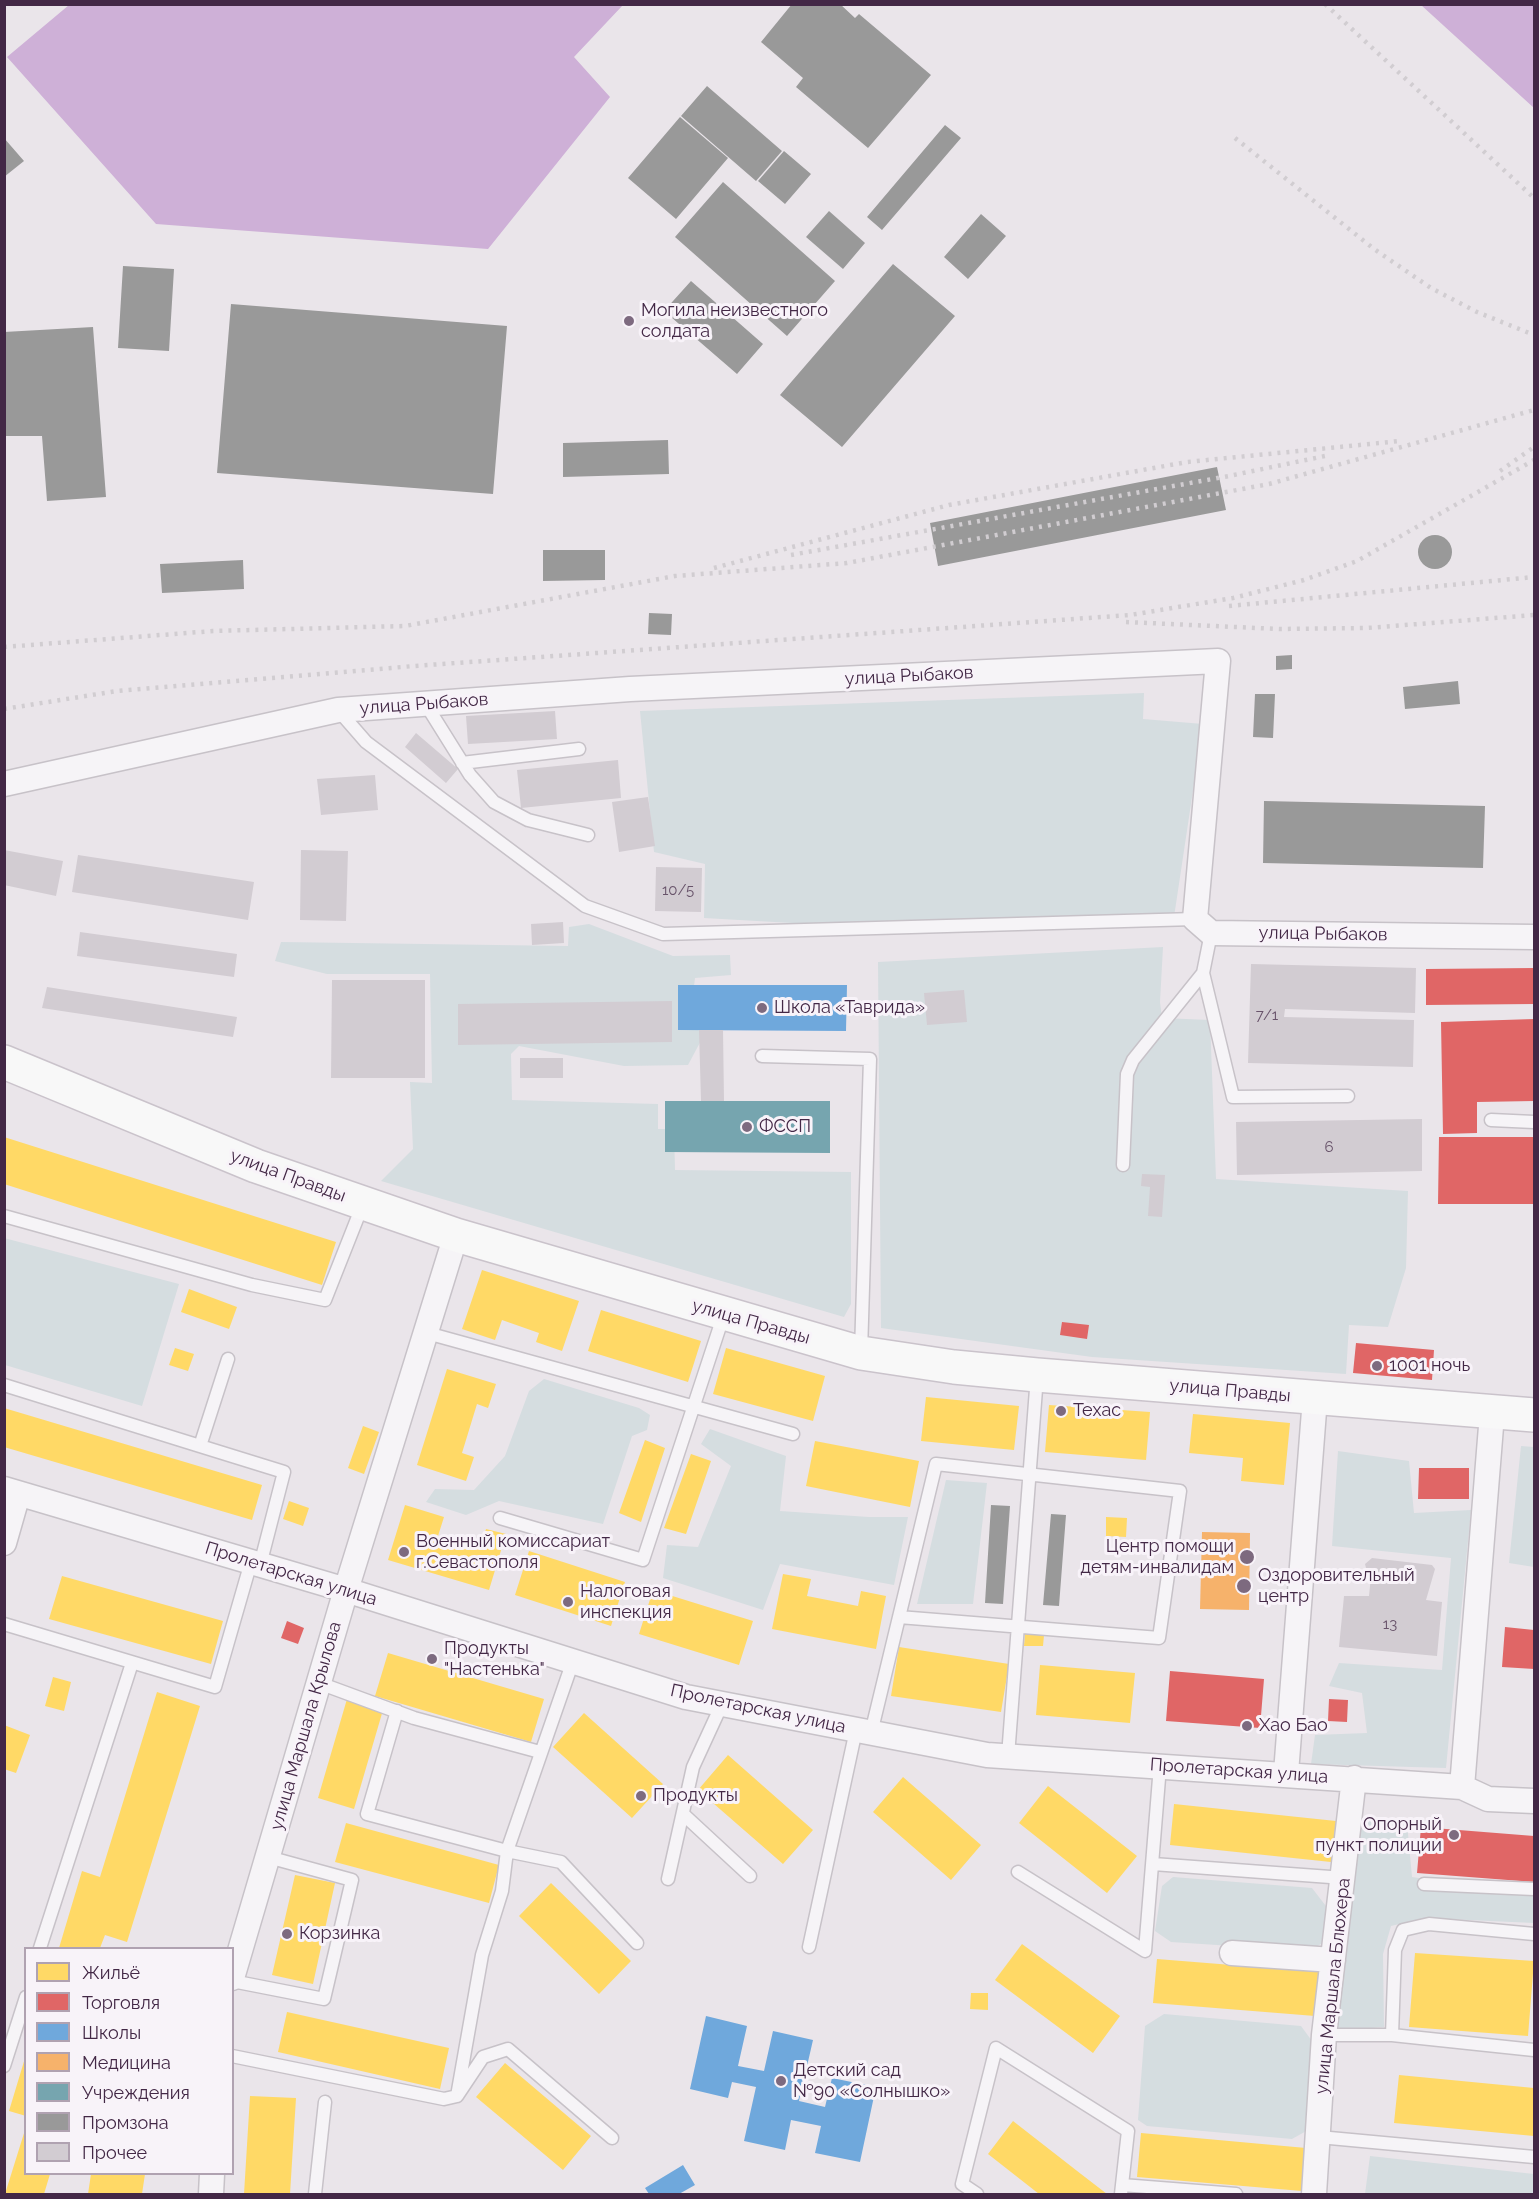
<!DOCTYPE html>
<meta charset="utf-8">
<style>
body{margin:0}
#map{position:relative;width:1539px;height:2199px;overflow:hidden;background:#eae5ea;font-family:Raleway,sans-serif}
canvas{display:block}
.frame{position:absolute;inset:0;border:6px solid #432846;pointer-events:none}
.legend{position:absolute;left:24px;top:1947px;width:210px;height:228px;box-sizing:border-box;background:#f8f3f9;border:2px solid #b0a2b1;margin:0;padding:8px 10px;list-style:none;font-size:18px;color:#432846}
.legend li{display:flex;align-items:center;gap:12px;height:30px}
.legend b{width:30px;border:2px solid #b0a2b1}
</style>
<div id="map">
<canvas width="1539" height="2199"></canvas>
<div class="frame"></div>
<ul class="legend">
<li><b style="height:16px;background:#ffd966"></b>Жильё</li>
<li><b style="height:16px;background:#e06666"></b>Торговля</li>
<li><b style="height:16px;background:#6fa8dc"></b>Школы</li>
<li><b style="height:16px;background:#f6b26b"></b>Медицина</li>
<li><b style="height:16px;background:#76a5af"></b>Учреждения</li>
<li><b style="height:16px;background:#999"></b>Промзона</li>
<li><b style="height:16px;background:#d2ccd2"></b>Прочее</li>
</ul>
</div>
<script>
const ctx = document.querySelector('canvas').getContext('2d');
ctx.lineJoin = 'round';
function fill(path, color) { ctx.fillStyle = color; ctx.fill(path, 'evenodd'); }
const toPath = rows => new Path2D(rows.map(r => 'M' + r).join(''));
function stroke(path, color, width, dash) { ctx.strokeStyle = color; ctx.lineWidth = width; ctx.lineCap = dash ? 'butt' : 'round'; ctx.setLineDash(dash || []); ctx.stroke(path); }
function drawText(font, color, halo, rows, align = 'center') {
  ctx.font = font + ' Raleway,sans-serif'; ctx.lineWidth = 6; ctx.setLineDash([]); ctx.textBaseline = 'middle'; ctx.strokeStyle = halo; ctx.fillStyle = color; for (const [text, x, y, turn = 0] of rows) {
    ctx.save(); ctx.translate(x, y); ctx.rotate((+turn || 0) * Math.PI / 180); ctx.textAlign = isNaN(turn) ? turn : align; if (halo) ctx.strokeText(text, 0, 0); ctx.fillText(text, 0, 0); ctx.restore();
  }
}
fill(toPath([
 [1144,693,1143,719,1203,724,1174,917,862,927,704,918,705,864,654,852,640,711],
 [589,924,673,956,730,955,731,975,695,978,693,994,695,1027,704,1035,688,1065,624,1066,519,1046,511,1054,512,1100,658,1104,658,1129,674,1129,675,1170,851,1172,851,1304,844,1317,381,1181,413,1149,410,1082,432,1083,430,974,327,974,275,961,281,942,568,946,569,927],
 [1163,947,1160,1002,1162,1018,1210,1020,1216,1179,1408,1191,1406,1268,1388,1327,1349,1325,1346,1374,1092,1357,881,1328,878,962],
 [4,1238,179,1284,142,1406,5,1365],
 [544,1379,639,1408,650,1415,647,1430,632,1436,603,1524,499,1501,466,1515,426,1502,435,1489,474,1490,505,1456,529,1391],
 [710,1429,786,1456,780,1511,869,1517,908,1517,894,1585,780,1564,763,1610,663,1578,667,1545,698,1547,731,1466,701,1444],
 [1521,1446,1534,1447,1534,1567,1509,1563],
 [1338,1451,1409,1461,1414,1513,1471,1510,1446,1768,1311,1764,1315,1735,1367,1733,1362,1693,1329,1686,1339,1663,1442,1670,1451,1558,1332,1546],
 [946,1480,987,1483,973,1604,917,1604],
 [1356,1816,1407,1823,1412,1877,1534,1895,1534,1923,1424,1918,1391,1926,1383,1954,1384,2027,1337,2031],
 [1173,1877,1312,1888,1329,1910,1326,1941,1309,1951,1171,1942,1155,1931,1162,1886],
 [1164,2014,1301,2026,1312,2041,1308,2130,1292,2139,1147,2126,1138,2120,1145,2026],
 [1370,2156,1534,2174,1534,2194,1365,2194]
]), '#d5dde0');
fill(toPath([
 [69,5,69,4,623,5,574,57,610,97,488,249,156,224,7,57],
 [1421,5,1534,5,1534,108]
]), '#ceb0d7');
fill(toPath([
 [4,1137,336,1242,322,1285,4,1184],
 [482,1270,579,1301,562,1351,536,1342,539,1333,502,1320,495,1340,462,1329],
 [189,1289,237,1307,229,1329,181,1312],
 [601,1310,701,1341,688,1382,588,1351],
 [175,1348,194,1354,188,1371,169,1365],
 [726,1348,825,1376,813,1421,713,1394],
 [447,1369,496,1384,488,1408,477,1404,462,1453,474,1457,466,1481,417,1465],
 [926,1397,1019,1406,1014,1450,921,1441],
 [1049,1405,1150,1412,1146,1460,1045,1452],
 [4,1408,262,1485,252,1520,4,1447],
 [1193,1414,1290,1423,1284,1485,1241,1481,1243,1458,1189,1453],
 [363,1426,379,1432,364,1474,348,1468],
 [645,1440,665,1448,641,1522,619,1513],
 [815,1441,919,1461,910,1507,806,1486],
 [691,1454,711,1461,686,1534,664,1528],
 [289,1501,309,1508,303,1526,283,1519],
 [405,1505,444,1517,438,1536,480,1549,486,1529,506,1534,489,1590,388,1560],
 [1106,1517,1127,1518,1126,1537,1106,1536],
 [529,1551,625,1582,611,1626,515,1595],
 [783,1574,811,1579,807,1596,858,1606,861,1591,886,1596,876,1649,772,1629],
 [62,1576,223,1621,211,1664,49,1619],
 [653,1590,753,1621,739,1665,639,1634],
 [1025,1634,1044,1635,1043,1646,1024,1646],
 [899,1647,1009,1664,1001,1712,891,1696],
 [388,1653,544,1699,531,1742,375,1696],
 [1040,1665,1135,1673,1130,1723,1036,1715],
 [53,1677,71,1682,64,1711,45,1706],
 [157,1692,200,1706,127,1942,105,1935,100,1948,59,1948,82,1871,100,1877],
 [347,1699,383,1710,354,1809,318,1798],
 [584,1713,663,1784,632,1818,553,1747],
 [4,1725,30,1735,16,1773,4,1769],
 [728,1755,813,1830,783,1864,698,1790],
 [903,1777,981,1845,951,1880,873,1812],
 [1048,1786,1137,1856,1107,1893,1019,1823],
 [1174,1804,1336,1821,1331,1862,1170,1845],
 [346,1823,499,1865,489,1903,335,1862],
 [295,1875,335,1883,313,1984,272,1975],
 [551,1883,631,1961,599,1994,519,1916],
 [1022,1944,1120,2016,1093,2053,995,1980],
 [1415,1953,1534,1961,1528,2036,1409,2027],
 [1157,1959,1319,1972,1315,2016,1153,2003],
 [971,1993,988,1993,988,2010,970,2009],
 [287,2012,449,2048,440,2089,278,2052],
 [25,2058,26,2058,26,2116,9,2111],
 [505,2063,591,2136,563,2170,476,2097],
 [1399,2075,1534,2088,1534,2136,1394,2123],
 [250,2096,296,2098,290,2194,244,2194],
 [1013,2121,1081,2174,1107,2194,1039,2194,988,2154],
 [25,2130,26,2174,50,2174,44,2194,5,2194],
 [1141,2133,1306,2148,1302,2191,1137,2177],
 [91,2174,145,2174,142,2194,88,2194]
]), '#ffd966');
fill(toPath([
 [1534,968,1534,1004,1426,1005,1426,969],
 [1534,1019,1534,1101,1477,1102,1477,1133,1443,1134,1441,1022],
 [1439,1137,1534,1137,1534,1204,1438,1204],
 [1062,1322,1089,1325,1087,1339,1060,1335],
 [1356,1343,1434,1350,1432,1380,1353,1373],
 [1419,1468,1469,1468,1469,1499,1418,1499],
 [287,1621,304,1628,298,1644,281,1638],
 [1505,1627,1534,1630,1534,1669,1502,1667],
 [1170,1671,1264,1679,1260,1728,1166,1721],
 [1329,1699,1348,1700,1347,1722,1328,1721],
 [1421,1827,1534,1836,1534,1882,1417,1873]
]), '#e06666');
fill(toPath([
 [678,985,847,985,846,1031,678,1030],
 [706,2016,747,2026,738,2066,764,2071,773,2031,813,2040,799,2101,825,2107,832,2078,876,2087,860,2162,815,2153,821,2126,791,2120,785,2150,744,2141,756,2087,732,2082,728,2098,690,2089],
 [683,2165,695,2185,679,2194,649,2194,645,2188]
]), '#6fa8dc');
fill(toPath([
 [1202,1532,1250,1533,1249,1610,1200,1609]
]), '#f6b26b');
fill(toPath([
 [665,1101,830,1101,830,1153,665,1152]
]), '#76a5af');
fill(toPath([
 [792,4,840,4,855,18,859,14,931,75,868,148,796,87,803,78,761,42],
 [707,86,782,151,756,181,681,116],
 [680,117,728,158,676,219,628,178],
 [945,125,961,138,882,230,867,217],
 [4,138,24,161,4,177],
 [784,151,811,174,785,204,758,181],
 [723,182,835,281,787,336,675,237],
 [829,211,865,243,843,269,806,237],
 [981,214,1006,236,968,279,944,257],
 [893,264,955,316,842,447,780,395],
 [123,266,174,269,169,351,118,348],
 [691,281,763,344,737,374,664,311],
 [231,304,507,326,493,494,217,473],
 [93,327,106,497,47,501,42,436,4,436,4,332],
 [668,440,669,474,563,477,563,443],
 [1217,467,1226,510,938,566,930,523],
 '1418 552a17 17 0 1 1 34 0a17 17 0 1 1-34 0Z',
 [543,550,605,550,605,580,543,581],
 [243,560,244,589,162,593,160,564],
 [649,613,672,614,671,635,648,634],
 [1292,655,1292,669,1276,670,1276,656],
 [1458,681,1460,704,1405,709,1403,687],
 [1255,694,1275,694,1273,738,1253,737],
 [1264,801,1485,806,1483,868,1263,863],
 [991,1505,1010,1506,1003,1604,985,1603],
 [1051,1514,1066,1515,1059,1606,1043,1605]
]), '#999');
fill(toPath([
 [555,711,557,739,468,744,466,716],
 [416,733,458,769,446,783,405,747],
 [618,760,621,798,521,808,517,770],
 [375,775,378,810,321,815,317,779],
 [648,797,655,846,619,852,612,802],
 [4,850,63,861,56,896,4,885],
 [301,850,348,851,346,921,300,920],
 [78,855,254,882,248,920,72,892],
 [656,867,702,868,701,912,655,911],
 [563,922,564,943,532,945,531,924],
 [80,932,237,954,234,977,77,956],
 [1251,964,1416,968,1415,1013,1285,1009,1284,1017,1414,1020,1413,1067,1248,1063],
 [332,980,425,980,425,1078,331,1078],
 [47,987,237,1017,233,1037,42,1008],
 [964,990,967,1022,927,1025,924,993],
 [672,1001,672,1042,458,1045,458,1004],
 [699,1030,723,1030,724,1101,701,1101],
 [520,1058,563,1058,563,1078,520,1078],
 [1422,1119,1422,1171,1237,1175,1236,1122],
 [1142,1174,1165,1175,1162,1217,1148,1216,1150,1187,1141,1186],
 [1372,1558,1432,1565,1435,1569,1426,1600,1442,1602,1437,1656,1339,1647,1344,1596,1369,1596,1371,1576,1367,1572,1365,1564]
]), '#d2ccd2');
const lane = toPath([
 [425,703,470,775,494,802,528,820,588,835],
 [339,711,366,742,585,906,663,934,1195,919],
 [462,763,579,749],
 [1203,973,1233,1097,1348,1096],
 [762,1056,870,1059,861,1352],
 [1491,1120,1534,1122],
 [1123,1165,1127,1074,1133,1060,1203,973,1211,933],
 [4,1216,252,1285,325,1300,363,1204],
 [427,1333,793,1434],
 [228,1359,200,1446,284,1472,260,1565],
 [4,1385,200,1446],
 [500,1518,643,1560,724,1314],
 [4,1624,215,1687,251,1562],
 [319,1683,414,1718,540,1752],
 [397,1711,367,1814,507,1851,561,1862,637,1943],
 [871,1733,936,1464,1180,1491,1159,1638,899,1617],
 [1008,1756,1037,1376],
 [683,1814,750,1876],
 [1153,1864,1344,1878],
 [1018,1872,1145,1951,1160,1766],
 [668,1879,693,1767,722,1704],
 [1424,1884,1534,1889],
 [809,1947,856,1730],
 [40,1948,132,1663],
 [232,1981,324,1999,352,1880,268,1857],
 [1324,2035,1392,2035,1534,2050],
 [1392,2035,1395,1950,1403,1930,1429,1924,1534,1934],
 [232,2056,444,2099,457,2096,483,2057,508,2049,612,2138],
 [4,2066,26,1997],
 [457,2096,482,1955,502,1891,507,1851,573,1661],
 [1319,2137,1534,2157],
 [1122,2185,1236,2194],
 [315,2194,325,2102],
 [977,2194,962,2184,996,2048,1128,2131,1121,2194]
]);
const street = toPath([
 [4,784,338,710,630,689,1218,661,1195,919,1211,933,1534,937],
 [4,1489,346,1590,686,1697,987,1755,1462,1787,1488,1799,1534,1801],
 [4,1543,18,1494],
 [1286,1773,1315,1398],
 [1462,1787,1492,1414],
 [1232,1953,1333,1960],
 [232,1978,346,1590,456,1235],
 [211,2194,212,2174],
 [1314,2194,1324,2035,1354,1778]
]);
const primary = toPath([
 [4,1062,256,1166,456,1235,861,1353,954,1367,1037,1375,1534,1415]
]);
stroke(lane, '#c7c2c8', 15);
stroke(street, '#c7c2c8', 27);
stroke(primary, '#cac3cb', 36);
stroke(lane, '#f6f4f7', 12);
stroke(street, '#f6f4f7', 24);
stroke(primary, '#f8f8f8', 33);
stroke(toPath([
 [1325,4,1534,198],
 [1235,138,1374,249,1431,288,1477,312,1534,335],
 [1500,471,1534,447],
 [791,555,1229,476,1325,456],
 [714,568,949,505,1187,462,1400,441],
 [1229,606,1534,577],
 [1126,622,1279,629,1367,628,1534,615],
 [4,647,213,631,405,626,675,576,847,563,1269,484,1534,410],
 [4,709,117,691,414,666,1130,615,1233,598,1304,580,1357,561,1534,460]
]), '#d1cdd1', 4.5, [3, 6]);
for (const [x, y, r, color] of [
 [629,321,6,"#7d6a7f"],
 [762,1008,6,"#7d6a7f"],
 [747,1127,6,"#7d6a7f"],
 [1377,1366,6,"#7d6a7f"],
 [1061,1411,6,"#7d6a7f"],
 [404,1552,6,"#7d6a7f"],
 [1247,1557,8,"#7d6a7f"],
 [1244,1586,8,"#7d6a7f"],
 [568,1602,6,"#7d6a7f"],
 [432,1659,6,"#7d6a7f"],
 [1247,1726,6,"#7d6a7f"],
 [641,1796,6,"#7d6a7f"],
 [1454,1835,6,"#7d6a7f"],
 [287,1934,6,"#7d6a7f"],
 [781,2081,6,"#7d6a7f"]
]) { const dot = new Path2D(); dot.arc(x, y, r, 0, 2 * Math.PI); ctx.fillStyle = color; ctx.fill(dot); stroke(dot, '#f8f3f9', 2); }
drawText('15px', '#68536a', null, [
 ["10/5",678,890],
 ["7/1",1267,1015],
 ["6",1329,1147],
 ["13",1390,1624]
]);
drawText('18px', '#432846', '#f8f3f9', [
 ["Могила неизвестного",641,311],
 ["солдата",641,332],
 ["Школа «Таврида»",774,1008],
 ["ФССП",759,1127],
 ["1001 ночь",1389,1366],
 ["Техас",1073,1411],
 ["Военный комиссариат",416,1542],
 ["г.Севастополя",416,1563],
 ["Центр помощи",1234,1547,"right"],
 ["детям-инвалидам",1234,1568,"right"],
 ["Оздоровительный",1258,1576],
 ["центр",1258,1597],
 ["Налоговая",580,1592],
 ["инспекция",580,1613],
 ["Продукты",444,1649],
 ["\"Настенька\"",444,1670],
 ["Хао Бао",1259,1726],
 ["Продукты",653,1796],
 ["Опорный",1442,1825,"right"],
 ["пункт полиции",1442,1846,"right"],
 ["Корзинка",299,1934],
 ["Детский сад",793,2071],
 ["№90 «Солнышко»",793,2092]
], 'left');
drawText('18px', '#432846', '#f8f3f9', [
 ["улица Рыбаков",909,676,-3],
 ["улица Рыбаков",424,704,-4],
 ["улица Рыбаков",1323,934,1],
 ["улица Правды",288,1176,20],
 ["улица Правды",751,1322,16],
 ["улица Правды",1230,1391,5],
 ["Пролетарская улица",291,1574,17],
 ["Пролетарская улица",758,1709,12],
 ["улица Маршала Крылова",306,1726,-74],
 ["Пролетарская улица",1239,1771,4],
 ["улица Маршала Блюхера",1333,1986,-84]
]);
</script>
